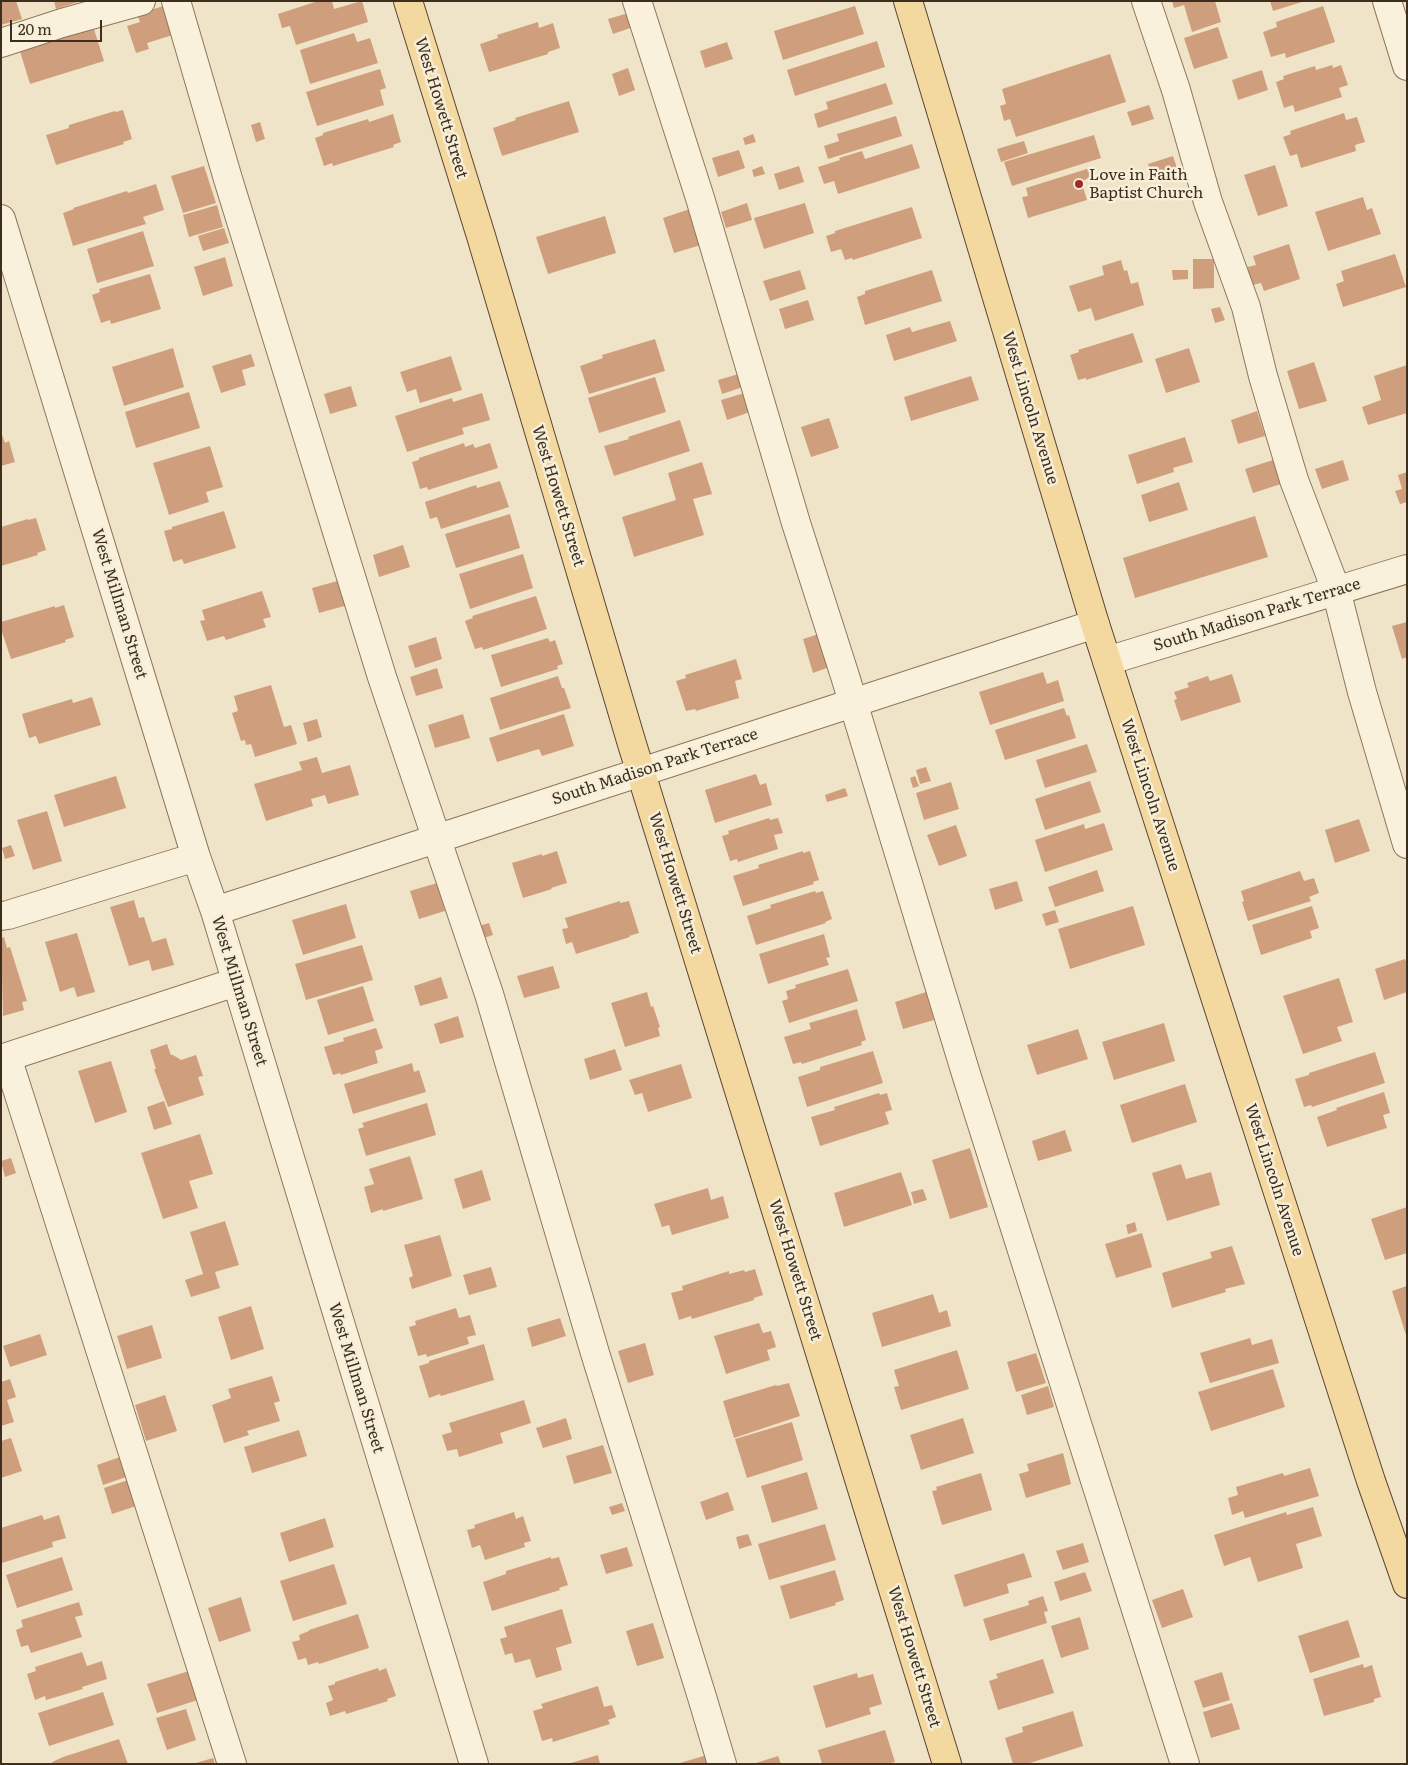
<!DOCTYPE html>
<style>
body{margin:0}
#map{position:relative;width:1408px;height:1765px;overflow:hidden;background:#f0e4c8;font-family:Literata,serif}
canvas{display:block}
.frame{position:absolute;inset:0;border:2px solid #3d2e20;pointer-events:none}
.scale{position:absolute;left:10px;top:20px;width:92px;height:22px;box-sizing:border-box;border:2px solid #3d2e20;border-top:0;padding-left:6px;font-size:15px;line-height:18px;white-space:nowrap;color:#3d2e20;-webkit-text-stroke:4px #f7eed8;paint-order:stroke}
</style>
<div id="map">
<canvas width="1408" height="1765"></canvas>
<div class="frame"></div>
<div class="scale">20 m</div>
</div>
<script>
const ctx = document.querySelector('canvas').getContext('2d');
ctx.lineJoin = 'round';
function fill(path, color) { ctx.fillStyle = color; ctx.fill(path, 'evenodd'); }
const toPath = rows => new Path2D(rows.map(r => 'M' + r).join(''));
function stroke(path, color, width, dash) { ctx.strokeStyle = color; ctx.lineWidth = width; ctx.lineCap = dash ? 'butt' : 'round'; ctx.setLineDash(dash || []); ctx.stroke(path); }
function drawText(font, color, halo, rows, align = 'center') {
  ctx.font = font + ' Literata,serif'; ctx.lineWidth = 5; ctx.setLineDash([]); ctx.textBaseline = 'middle'; ctx.strokeStyle = halo; ctx.fillStyle = color; for (const [text, x, y, turn = 0] of rows) {
    ctx.save(); ctx.translate(x, y); ctx.rotate((+turn || 0) * Math.PI / 180); ctx.textAlign = isNaN(turn) ? turn : align; if (halo) ctx.strokeText(text, 0, 0); ctx.fillText(text, 0, 0); ctx.restore();
  }
}
fill(toPath([
 [1,1,16,1,22,19,1,25],
 [54,1,78,1,78,2,56,9],
 [318,1,332,1,334,9,362,1,368,22,296,45,290,26,282,28,278,14],
 [1172,1,1215,1,1221,22,1192,32,1184,5,1174,8],
 [1270,1,1301,1,1302,2,1273,11],
 [167,5,176,34,147,43,149,49,136,53,127,26,140,22,137,14],
 [855,6,864,34,783,60,774,31],
 [1323,6,1335,42,1286,58,1285,53,1271,57,1263,32,1277,27,1276,22],
 [632,12,636,26,613,34,608,19],
 [538,22,539,28,553,23,560,48,548,52,548,54,489,72,480,44,498,38,497,35],
 [93,26,104,61,30,84,19,48],
 [1218,27,1228,58,1194,69,1184,38],
 [354,33,357,42,370,38,378,63,310,84,300,50],
 [877,41,885,67,795,96,787,70],
 [727,42,733,59,705,68,700,51],
 [1110,54,1126,102,1016,137,1010,119,1004,121,1000,106,1006,104,1002,89],
 [1332,65,1333,68,1341,65,1348,85,1339,88,1342,97,1295,112,1293,105,1284,108,1276,82,1284,79,1283,76,1315,66,1316,70],
 [628,68,635,90,619,96,612,74],
 [380,69,386,88,380,90,384,105,317,126,306,92],
 [1262,70,1268,90,1238,100,1232,80],
 [886,83,893,104,818,128,814,114,828,109,826,102],
 [569,101,579,132,502,156,493,128,516,120,515,118],
 [1149,105,1154,119,1132,126,1127,112],
 [123,110,132,139,123,142,124,144,56,165,46,135,69,128,69,125,115,111,116,112],
 [1344,113,1346,120,1357,117,1365,142,1355,145,1356,151,1301,168,1297,154,1290,156,1283,137,1291,134,1290,131],
 [393,114,401,142,393,145,394,147,333,166,332,163,324,166,315,138,323,135,323,133,368,119,369,122],
 [896,116,902,136,828,159,824,146,839,141,837,134],
 [260,122,265,139,256,142,251,125],
 [753,134,756,142,745,145,743,138],
 [1094,135,1101,158,1012,186,1004,162],
 [1024,141,1028,153,1001,162,997,149],
 [912,144,920,168,838,194,834,181,824,184,818,167,840,160,839,158,862,151,865,159],
 [739,150,745,168,718,177,712,158],
 [1173,156,1178,171,1152,179,1148,164],
 [1275,165,1288,206,1258,216,1244,175],
 [204,166,216,203,183,213,171,176],
 [762,166,765,174,754,177,752,170],
 [799,166,804,182,779,190,774,174],
 [1090,168,1093,177,1081,181,1087,200,1028,218,1022,197,1028,196,1026,188],
 [156,184,164,210,143,217,146,224,73,246,63,213,74,209,73,208,127,191,128,193],
 [1363,197,1367,210,1372,208,1381,234,1328,251,1315,212],
 [747,203,752,220,726,228,721,212],
 [805,203,814,233,764,249,754,218],
 [217,205,223,227,189,237,183,215],
 [912,207,922,238,853,260,852,258,845,260,841,249,831,252,826,236,835,233,835,231],
 [690,209,701,245,674,253,663,218],
 [605,216,616,253,548,274,536,237],
 [224,228,229,243,203,251,198,236],
 [143,231,154,266,97,283,87,249],
 [1289,244,1300,279,1264,291,1261,283,1253,285,1247,267,1256,265,1253,256],
 [1395,254,1406,287,1343,307,1336,284,1344,281,1341,271],
 [225,257,233,286,203,296,194,267],
 [1193,259,1214,259,1214,288,1193,289],
 [1121,260,1124,271,1127,270,1131,284,1138,282,1144,305,1095,321,1091,308,1078,312,1069,286,1104,275,1102,266],
 [800,270,806,289,770,301,763,281],
 [932,270,942,301,865,325,857,297,865,294,865,291],
 [1172,270,1188,270,1188,279,1173,280],
 [150,274,161,309,111,324,110,320,101,323,92,295,100,292,99,289],
 [808,300,814,320,785,329,779,309],
 [1220,307,1225,320,1215,323,1211,309],
 [950,321,957,341,894,361,886,335,910,327,912,332],
 [1133,333,1143,362,1086,380,1086,378,1078,380,1070,355,1079,352,1078,350],
 [655,339,665,371,589,394,580,366,603,358,602,355],
 [173,348,184,387,124,406,112,367],
 [1189,348,1200,382,1166,393,1155,359],
 [251,354,255,366,242,370,246,385,221,393,212,366],
 [451,356,462,390,420,403,416,389,407,392,400,372],
 [1314,362,1327,401,1299,409,1287,371],
 [1407,365,1407,413,1368,425,1362,407,1381,400,1374,376],
 [742,373,746,386,722,394,718,380],
 [971,376,979,400,911,421,904,397],
 [655,377,666,412,599,433,588,398],
 [351,386,357,406,330,414,324,394],
 [189,392,200,428,136,448,125,412],
 [748,392,753,411,727,420,721,400],
 [482,393,490,420,462,428,464,434,407,452,395,416,452,398,453,402],
 [1257,411,1265,436,1238,444,1231,420],
 [829,418,839,448,811,457,801,427],
 [680,420,690,451,614,476,604,446,629,439,628,437],
 [1,432,5,443,9,441,15,462,1,466],
 [1185,437,1193,462,1173,468,1174,472,1137,484,1128,455],
 [464,443,465,447,473,444,475,448,490,443,498,468,428,490,427,487,420,489,412,462,419,460,419,458],
 [210,446,223,487,206,492,209,502,169,515,153,463],
 [1273,460,1281,484,1253,493,1245,469],
 [1343,460,1349,480,1322,489,1315,469],
 [702,462,712,494,693,499,704,535,634,557,622,517,676,500,668,473],
 [1407,472,1407,502,1400,504,1395,491,1402,489,1398,475],
 [500,481,509,507,441,529,437,517,430,519,425,502,476,485,477,488],
 [1179,482,1188,510,1149,522,1141,495],
 [224,511,236,548,184,564,182,559,173,562,164,531,172,529,172,527],
 [510,514,520,548,456,568,445,534],
 [1255,516,1268,557,1135,598,1123,558],
 [36,518,46,550,37,553,38,555,1,566,1,527,28,519,28,520],
 [403,545,410,567,379,577,373,555],
 [523,554,533,588,470,609,459,574],
 [341,580,348,605,319,613,312,588],
 [262,591,271,617,263,619,266,627,226,640,224,636,207,641,200,621,205,620,202,610],
 [536,596,547,629,483,650,482,647,475,649,465,621,473,618,472,616],
 [64,605,74,637,65,640,66,642,11,659,1,629,1,622,55,606,55,608],
 [1407,622,1407,657,1402,659,1392,626],
 [822,633,832,666,813,673,803,639],
 [436,637,442,659,415,668,408,646],
 [548,638,550,642,555,640,563,664,557,666,558,669,501,687,491,655],
 [736,659,742,679,735,681,739,698,696,711,695,709,686,711,676,681,686,678,685,675],
 [437,668,443,688,416,696,410,677],
 [1043,672,1047,684,1058,680,1064,701,990,725,979,692],
 [1232,674,1241,702,1181,721,1174,700,1177,699,1174,692,1189,687,1187,683,1208,676,1210,681],
 [558,676,562,688,564,688,571,708,500,730,490,698],
 [271,685,284,727,291,725,297,744,255,757,251,744,246,745,245,740,241,741,232,713,238,711,234,696],
 [92,697,101,725,39,744,36,736,29,738,22,714,72,699,73,703],
 [1064,708,1067,716,1069,715,1076,738,1005,760,995,730],
 [463,714,470,738,435,748,428,725],
 [564,714,574,746,542,756,539,749,497,762,489,738],
 [317,719,322,737,308,742,303,723],
 [1087,744,1097,772,1045,788,1036,760],
 [317,757,322,773,350,765,359,795,328,804,325,795,311,799,313,806,266,821,254,784,302,770,299,762],
 [926,767,931,781,920,784,916,770],
 [756,774,760,785,766,783,772,805,715,823,705,790],
 [116,776,126,808,64,827,54,795],
 [915,776,919,786,913,788,910,778],
 [1090,781,1101,812,1045,830,1035,799],
 [951,782,959,809,924,820,916,793],
 [845,788,848,796,827,802,825,795],
 [47,811,62,861,33,870,17,820],
 [769,818,770,820,778,818,783,833,774,835,778,849,738,862,737,859,730,861,722,836,729,834,728,831],
 [1359,819,1370,851,1335,863,1325,830],
 [1104,823,1113,850,1045,872,1035,840,1084,824,1085,829],
 [956,825,967,856,939,866,927,835],
 [11,845,15,856,5,859,2,848],
 [557,851,567,883,551,888,552,889,523,898,512,863,542,854,542,856],
 [803,851,803,853,810,851,819,880,813,882,814,884,743,906,733,876,759,868,758,865],
 [1097,870,1104,891,1055,907,1048,887],
 [1300,871,1304,881,1314,878,1319,893,1309,897,1311,901,1248,921,1242,902,1244,901,1241,891],
 [1017,881,1023,901,995,910,989,889],
 [437,883,445,911,419,919,410,891],
 [815,891,816,893,823,891,832,919,825,922,826,923,756,945,747,916,771,908,770,905],
 [134,900,139,918,144,917,152,942,166,938,174,965,152,971,149,960,129,966,110,907],
 [620,901,620,903,629,901,639,933,629,936,630,937,576,954,572,942,566,944,562,929,568,928,565,918],
 [346,904,356,938,303,955,292,920],
 [1133,906,1145,945,1070,969,1058,929],
 [1312,906,1319,928,1310,931,1312,938,1261,955,1252,925],
 [1055,910,1059,922,1046,926,1042,914],
 [489,923,493,935,481,939,478,926],
 [77,933,95,992,77,997,74,987,60,992,45,942],
 [824,934,830,957,826,958,829,965,768,984,759,954],
 [4,937,7,948,10,947,27,1001,22,1002,24,1010,3,1016,1,938],
 [362,945,373,980,306,1000,295,964],
 [1405,959,1407,963,1407,992,1384,1000,1375,969],
 [553,966,560,988,524,998,517,976],
 [848,969,858,1001,789,1023,782,1001,788,999,786,991,796,988,795,985],
 [441,977,448,998,420,1006,414,986],
 [1339,978,1353,1022,1337,1027,1342,1041,1303,1054,1283,996],
 [363,986,374,1021,328,1035,317,1000],
 [647,992,651,1007,653,1006,660,1027,658,1028,660,1036,625,1047,611,1003],
 [926,992,934,1020,903,1029,895,1002],
 [857,1009,866,1040,861,1042,862,1045,802,1064,801,1062,793,1064,784,1037,811,1029,809,1023],
 [458,1016,464,1037,440,1044,434,1024],
 [1164,1023,1175,1061,1114,1080,1102,1042],
 [376,1028,383,1048,375,1051,378,1063,341,1075,340,1073,333,1075,324,1047,344,1041,343,1038],
 [1078,1029,1088,1059,1037,1075,1027,1045],
 [167,1044,171,1055,173,1055,181,1060,196,1055,203,1076,198,1077,204,1095,168,1107,154,1069,156,1069,150,1050],
 [615,1049,622,1070,590,1080,584,1059],
 [873,1051,883,1083,807,1107,798,1077,820,1070,820,1067],
 [1375,1052,1385,1083,1312,1107,1311,1105,1304,1107,1295,1079,1309,1075,1309,1073],
 [111,1061,127,1112,95,1123,78,1071],
 [412,1063,414,1072,419,1070,426,1092,353,1114,344,1084],
 [681,1064,692,1098,648,1112,642,1093,635,1095,629,1080],
 [1185,1084,1197,1122,1132,1143,1120,1105],
 [1384,1092,1390,1113,1383,1115,1387,1128,1327,1147,1317,1117,1337,1110,1336,1108],
 [879,1093,880,1095,887,1093,892,1110,885,1112,889,1124,820,1146,811,1117,835,1110,834,1107],
 [164,1101,172,1124,154,1130,147,1107],
 [427,1103,436,1135,366,1156,358,1129,364,1127,362,1123],
 [1065,1130,1072,1151,1038,1161,1032,1141],
 [200,1134,213,1174,189,1181,198,1208,163,1219,141,1153],
 [970,1148,988,1207,950,1219,932,1160],
 [410,1156,423,1199,383,1211,383,1209,371,1213,364,1187,374,1184,369,1169],
 [11,1158,16,1173,5,1177,1,1161],
 [1181,1164,1186,1179,1211,1172,1220,1205,1167,1221,1152,1173],
 [482,1170,491,1200,463,1209,454,1179],
 [901,1172,912,1205,844,1227,834,1193],
 [708,1188,711,1200,723,1196,729,1218,672,1235,669,1225,662,1227,654,1204],
 [923,1189,927,1200,914,1204,911,1192],
 [1407,1207,1407,1253,1385,1260,1371,1219],
 [225,1221,239,1265,215,1272,220,1288,191,1297,185,1280,203,1274,190,1232],
 [1135,1222,1137,1231,1128,1234,1126,1225],
 [1142,1233,1152,1267,1116,1278,1105,1244],
 [440,1235,452,1276,412,1289,409,1278,413,1276,404,1245],
 [1232,1246,1245,1284,1225,1289,1226,1292,1172,1308,1162,1273,1212,1258,1210,1252],
 [491,1267,497,1287,469,1295,463,1275],
 [755,1269,763,1295,754,1298,754,1300,692,1319,691,1316,679,1320,671,1293,683,1290,682,1286,729,1271,729,1274,744,1270,745,1272],
 [1407,1286,1407,1335,1406,1335,1392,1291],
 [933,1294,939,1313,947,1310,951,1326,882,1347,872,1313],
 [251,1306,264,1349,231,1360,218,1317],
 [456,1308,459,1318,470,1315,476,1335,467,1337,469,1344,427,1357,426,1354,418,1356,409,1327,416,1325,415,1321],
 [560,1318,566,1336,532,1347,527,1328],
 [759,1323,763,1333,771,1331,776,1347,767,1350,770,1360,726,1374,714,1336],
 [152,1325,162,1358,127,1369,117,1336],
 [40,1334,47,1355,10,1367,3,1346],
 [1250,1338,1252,1345,1272,1339,1279,1363,1210,1383,1200,1353],
 [645,1343,654,1375,628,1383,618,1351],
 [484,1344,494,1380,441,1396,440,1394,429,1398,419,1366,429,1363,429,1361],
 [957,1350,969,1389,901,1410,894,1387,899,1386,894,1370],
 [1036,1353,1046,1383,1016,1392,1007,1362],
 [1273,1369,1285,1407,1211,1431,1198,1392],
 [272,1376,280,1401,274,1403,280,1421,247,1431,249,1435,224,1443,212,1405,231,1398,228,1389],
 [10,1379,16,1397,7,1400,14,1422,1,1426,1,1382],
 [789,1383,800,1416,734,1438,723,1401,776,1385,777,1386],
 [1048,1386,1054,1407,1027,1415,1021,1395],
 [165,1395,177,1431,146,1441,135,1405],
 [524,1400,531,1423,500,1433,503,1443,459,1457,457,1449,447,1451,442,1435,452,1432,449,1423],
 [566,1418,572,1439,543,1448,536,1428],
 [963,1418,974,1453,921,1470,910,1435],
 [792,1422,803,1460,747,1478,735,1439],
 [299,1430,307,1456,252,1473,244,1447],
 [11,1438,22,1471,1,1478,1,1441],
 [603,1445,612,1473,574,1484,566,1456],
 [1063,1453,1071,1484,1026,1498,1019,1474,1029,1471,1027,1464],
 [123,1456,129,1476,103,1485,97,1465],
 [1310,1468,1319,1496,1245,1518,1243,1511,1232,1515,1228,1498,1238,1495,1236,1487,1283,1473,1284,1476],
 [807,1472,818,1509,772,1523,761,1486],
 [981,1473,992,1510,942,1525,932,1491,937,1490,936,1487],
 [131,1479,139,1505,112,1514,104,1488],
 [728,1492,734,1510,706,1520,700,1502],
 [622,1503,625,1511,612,1515,609,1507],
 [1313,1507,1322,1536,1296,1544,1303,1568,1258,1582,1250,1557,1224,1566,1214,1535,1286,1512,1287,1515],
 [514,1512,516,1519,523,1516,531,1541,524,1543,525,1547,485,1560,480,1545,472,1548,467,1530,475,1528,474,1525],
 [42,1515,44,1520,59,1515,66,1538,52,1542,53,1547,2,1563,1,1528],
 [325,1518,334,1547,289,1562,280,1533],
 [825,1524,836,1560,769,1580,758,1544],
 [748,1534,752,1545,739,1549,736,1537],
 [1083,1543,1089,1562,1063,1570,1056,1551],
 [627,1547,633,1566,606,1574,600,1555],
 [1024,1553,1032,1577,1007,1584,1009,1593,964,1607,954,1575],
 [62,1557,73,1590,17,1608,6,1575],
 [551,1557,551,1559,559,1557,568,1585,559,1588,560,1590,492,1611,483,1582,506,1574,506,1571],
 [334,1564,347,1604,293,1621,280,1581],
 [835,1570,844,1600,835,1603,836,1605,790,1619,780,1586],
 [1085,1572,1092,1591,1060,1601,1054,1582],
 [1183,1589,1193,1617,1162,1628,1152,1600],
 [1043,1596,1048,1611,1044,1612,1047,1623,990,1641,983,1619,1029,1605,1028,1601],
 [241,1597,251,1631,219,1642,208,1608],
 [79,1602,83,1615,75,1617,82,1637,31,1653,28,1645,21,1647,16,1630,23,1627,21,1620],
 [562,1609,572,1643,556,1648,562,1670,536,1678,530,1659,515,1663,512,1653,505,1655,500,1639,507,1637,504,1627],
 [358,1614,369,1648,319,1664,318,1662,308,1665,306,1658,298,1660,292,1642,300,1640,299,1635,309,1631,309,1630],
 [1080,1617,1089,1649,1061,1658,1051,1626],
 [1348,1620,1360,1657,1310,1673,1298,1636],
 [653,1623,664,1658,637,1666,626,1631],
 [82,1652,87,1666,102,1661,107,1679,82,1687,83,1689,46,1700,45,1696,35,1700,27,1674,36,1671,35,1667],
 [1043,1659,1054,1693,998,1710,989,1681,998,1678,996,1674],
 [1363,1664,1364,1668,1372,1665,1381,1697,1374,1699,1374,1702,1324,1716,1313,1679],
 [378,1668,379,1671,386,1668,396,1696,387,1699,388,1701,346,1714,345,1711,330,1716,326,1703,333,1700,328,1686,335,1684,335,1682],
 [189,1671,198,1700,157,1713,147,1684],
 [1222,1672,1230,1700,1203,1708,1194,1681],
 [857,1673,858,1678,873,1674,882,1704,869,1708,871,1714,826,1728,813,1686],
 [598,1686,604,1707,612,1705,616,1717,608,1720,610,1724,553,1742,552,1738,542,1741,533,1711,543,1708,541,1704],
 [103,1692,114,1725,49,1746,38,1713],
 [1232,1703,1240,1729,1211,1738,1203,1712],
 [186,1709,196,1740,167,1750,156,1718],
 [1073,1711,1083,1746,1027,1764,1013,1764,1005,1738,1023,1732,1022,1727],
 [885,1730,895,1762,887,1764,822,1764,818,1750],
 [119,1739,128,1764,53,1764,52,1762,63,1757],
 [598,1755,600,1764,571,1764,571,1763],
 [707,1755,710,1764,680,1764,680,1763],
 [778,1756,781,1764,756,1764,756,1763],
 [213,1758,215,1764,196,1764,196,1763]
]), '#cf9f7d');
const minor = toPath([
 [176,1,228,179,382,677,489,994,595,1353,702,1697,722,1764],
 [637,1,700,198,796,523,845,676,967,1077,1185,1764],
 [1146,1,1176,90,1208,202,1246,307,1263,376,1294,480,1336,590,1362,692,1407,844],
 [1387,1,1407,66],
 [1,43,62,23,141,1],
 [1,219,196,857,215,911,474,1764],
 [1107,661,1407,569],
 [215,911,1095,624],
 [1,916,8,915,196,857],
 [7,1057,232,1764],
 [1,1059,236,982]
]);
const major = toPath([
 [408,1,481,236,632,744,947,1764],
 [908,1,1095,624,1371,1481,1407,1584]
]);
stroke(minor, '#8d765c', 30);
stroke(major, '#5b4430', 30);
stroke(minor, '#faf1dc', 28);
stroke(major, '#f3d9a0', 28);
for (const [x, y, r, color] of [
 [1079,184,5,"#9e2a2b"]
]) { const dot = new Path2D(); dot.arc(x, y, r, 0, 2 * Math.PI); ctx.fillStyle = color; ctx.fill(dot); stroke(dot, '#f7eed8', 2); }
drawText('16px', '#3d2e20', '#f7eed8', [
 ["West Howett Street",441,108,73],
 ["West Lincoln Avenue",1030,408,73],
 ["West Howett Street",558,496,73],
 ["West Millman Street",119,604,73],
 ["South Madison Park Terrace",1257,615,-17],
 ["South Madison Park Terrace",655,767,-18],
 ["West Lincoln Avenue",1150,795,72],
 ["West Howett Street",675,883,73],
 ["West Millman Street",239,991,73],
 ["West Lincoln Avenue",1274,1180,72],
 ["West Howett Street",795,1270,73],
 ["West Millman Street",356,1378,73],
 ["West Howett Street",914,1657,73]
]);
drawText('16px', '#3d2e20', '#f7eed8', [
 ["Love in Faith",1089,175],
 ["Baptist Church",1089,193]
], 'left');
</script>
